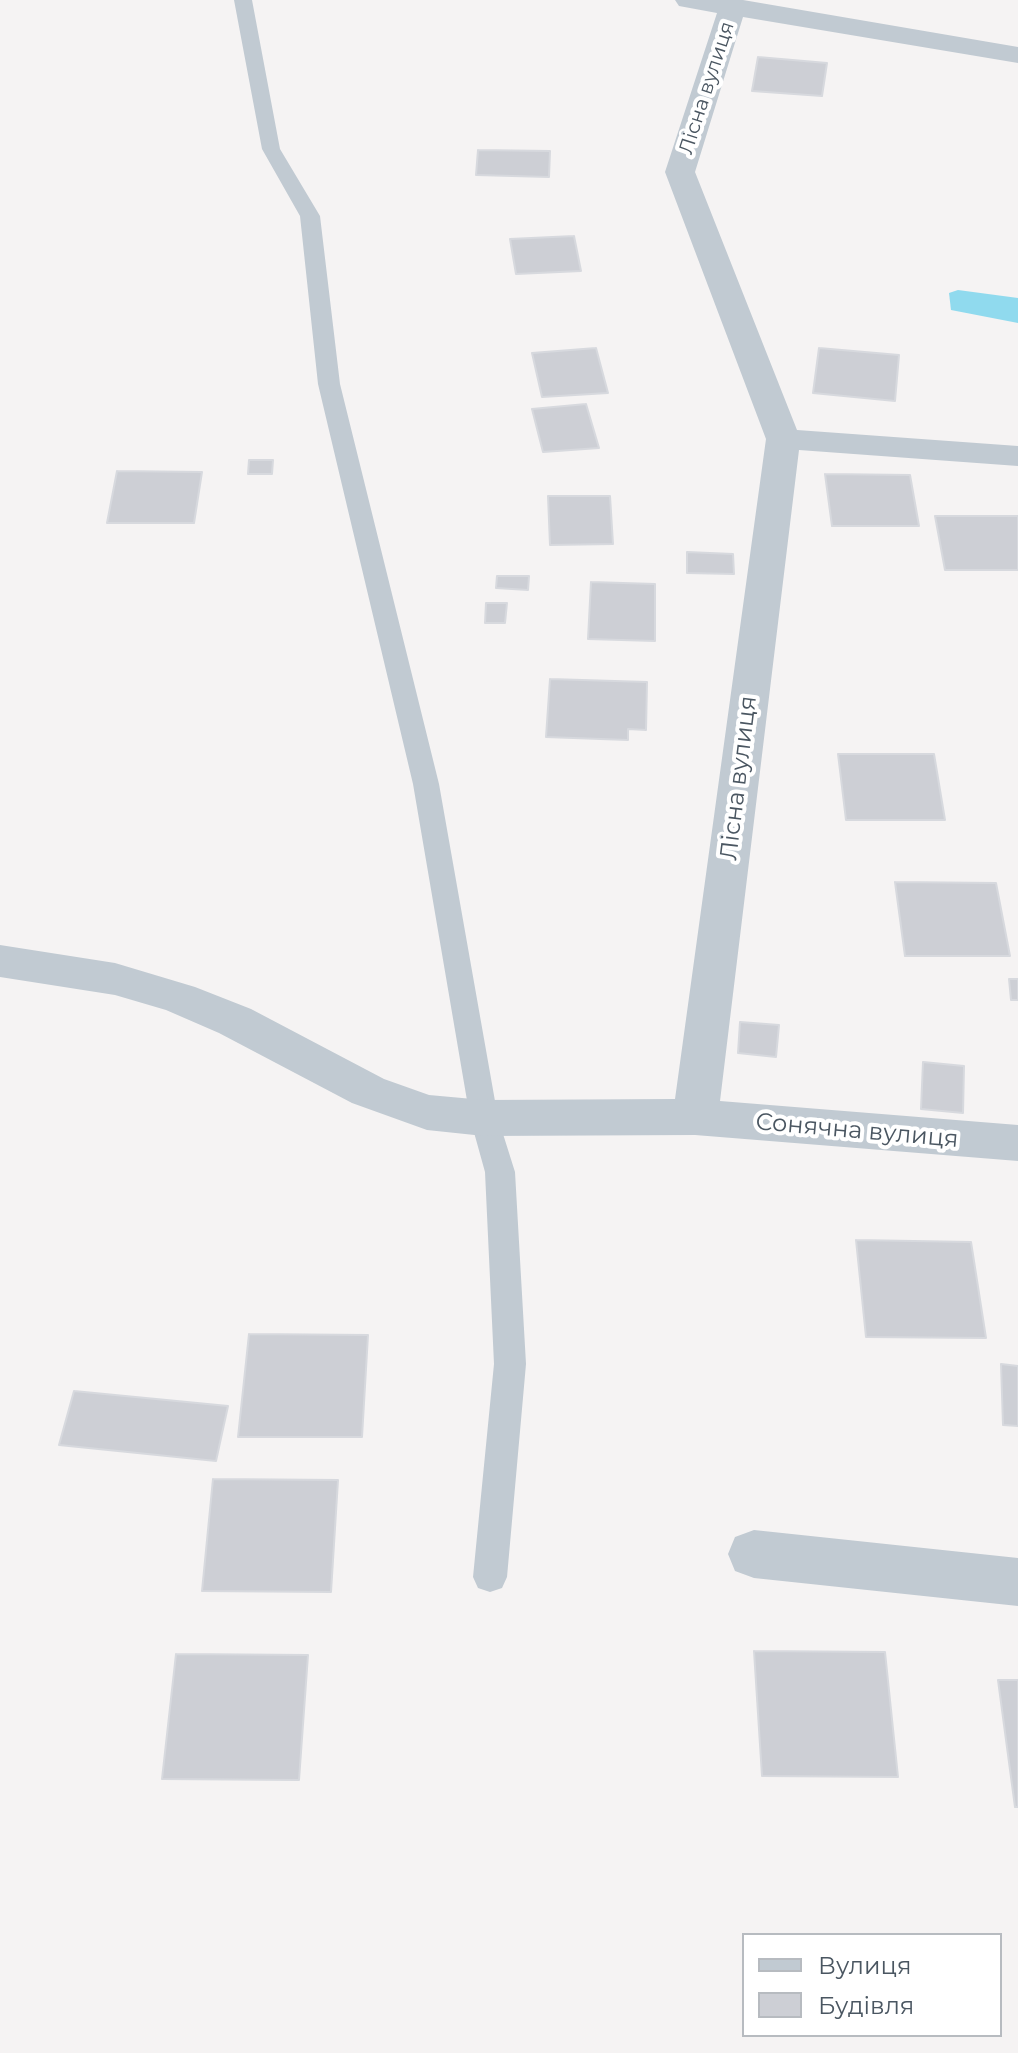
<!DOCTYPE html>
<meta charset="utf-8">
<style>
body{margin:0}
#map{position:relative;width:1018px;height:2053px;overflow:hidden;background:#f5f3f3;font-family:Montserrat,sans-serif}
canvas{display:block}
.legend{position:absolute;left:742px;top:1933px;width:260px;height:104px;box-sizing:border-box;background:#fff;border:2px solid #b7bbc0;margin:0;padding:10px 14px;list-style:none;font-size:24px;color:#4a5661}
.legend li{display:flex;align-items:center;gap:16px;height:40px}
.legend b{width:40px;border:2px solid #b7bbc0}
</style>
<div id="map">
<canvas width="1018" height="2053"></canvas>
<ul class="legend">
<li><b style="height:10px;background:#c1cad2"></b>Вулиця</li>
<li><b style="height:22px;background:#cdcfd5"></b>Будівля</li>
</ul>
</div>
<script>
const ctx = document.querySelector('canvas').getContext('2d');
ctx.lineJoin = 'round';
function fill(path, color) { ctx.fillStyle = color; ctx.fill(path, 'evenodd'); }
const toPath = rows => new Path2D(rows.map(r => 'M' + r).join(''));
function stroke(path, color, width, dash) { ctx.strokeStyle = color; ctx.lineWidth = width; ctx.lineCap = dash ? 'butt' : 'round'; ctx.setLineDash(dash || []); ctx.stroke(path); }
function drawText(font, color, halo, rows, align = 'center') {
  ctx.font = font + ' Montserrat,sans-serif'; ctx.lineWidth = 8; ctx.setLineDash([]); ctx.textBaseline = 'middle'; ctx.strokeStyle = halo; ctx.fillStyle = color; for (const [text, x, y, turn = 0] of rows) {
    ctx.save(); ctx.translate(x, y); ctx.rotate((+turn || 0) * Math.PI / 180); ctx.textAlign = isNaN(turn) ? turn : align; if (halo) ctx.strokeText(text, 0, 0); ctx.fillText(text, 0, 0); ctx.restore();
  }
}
fill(toPath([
 [958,290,1018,298,1018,323,951,310,949,293]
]), '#90daee');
const building = toPath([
 [758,57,827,63,822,96,752,91,758,57],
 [478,150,550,151,549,177,476,175,478,150],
 [574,236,581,271,516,274,510,239,574,236],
 [596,348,608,393,542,397,532,353,596,348],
 [819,348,899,355,895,401,813,393,819,348],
 [586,404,599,448,543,452,532,409,586,404],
 [249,460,273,460,272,474,248,474,249,460],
 [117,471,202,472,194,523,107,523,117,471],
 [825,474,910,475,919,526,832,526,825,474],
 [548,496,610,496,613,544,550,545,548,496],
 [935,516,1018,516,1018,570,945,570,935,516],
 [687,552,733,554,734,574,687,573,687,552],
 [497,576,529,576,528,590,496,588,497,576],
 [591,582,655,584,655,641,588,639,591,582],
 [486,603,507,603,505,623,485,623,486,603],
 [550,679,647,682,646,730,628,729,628,740,546,737,550,679],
 [838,754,934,754,945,820,846,820,838,754],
 [895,882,996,883,1010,956,905,956,895,882],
 [1009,979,1018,979,1018,1000,1011,1000,1009,979],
 [740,1022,779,1025,776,1057,738,1053,740,1022],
 [923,1062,964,1066,963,1113,921,1109,923,1062],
 [856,1240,971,1242,986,1338,866,1337,856,1240],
 [249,1334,368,1335,362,1437,238,1437,249,1334],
 [1001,1364,1018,1366,1018,1426,1003,1425,1001,1364],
 [74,1391,228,1406,216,1461,59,1445,74,1391],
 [213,1479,338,1480,331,1592,202,1591,213,1479],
 [754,1651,885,1652,898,1777,762,1776,754,1651],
 [176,1654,308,1655,299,1780,162,1779,176,1654],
 [998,1680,1018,1680,1018,1807,1015,1807,998,1680]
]);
fill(building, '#cdcfd5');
stroke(building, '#d7d9de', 2);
fill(toPath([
 [234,0,252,0,280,149,320,216,340,384,439,784,498,1118,515,1172,526,1364,507,1577,502,1588,490,1592,478,1588,473,1577,494,1364,485,1172,470,1118,413,784,318,384,300,216,262,149,234,0]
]), '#c1cad2');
fill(toPath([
 [675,0,743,0,1018,47,1018,63,743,17,695,172,797,430,1018,446,1018,466,799,450,720,1101,1018,1125,1018,1161,695,1135,484,1136,427,1130,352,1103,219,1033,166,1010,115,995,0,977,0,945,115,963,195,987,251,1009,384,1079,429,1095,484,1100,675,1099,766,439,665,172,717,13,679,6,675,0],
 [754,1530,1018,1558,1018,1606,754,1578,735,1571,728,1554,735,1537,754,1530]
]), '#c1cad2');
drawText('20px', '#4a5661', '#fff', [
 ["Лісна вулиця",707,88,-72]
]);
drawText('24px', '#4a5661', '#fff', [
 ["Лісна вулиця",739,778,-83],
 ["Сонячна вулиця",857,1131,5]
]);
</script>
